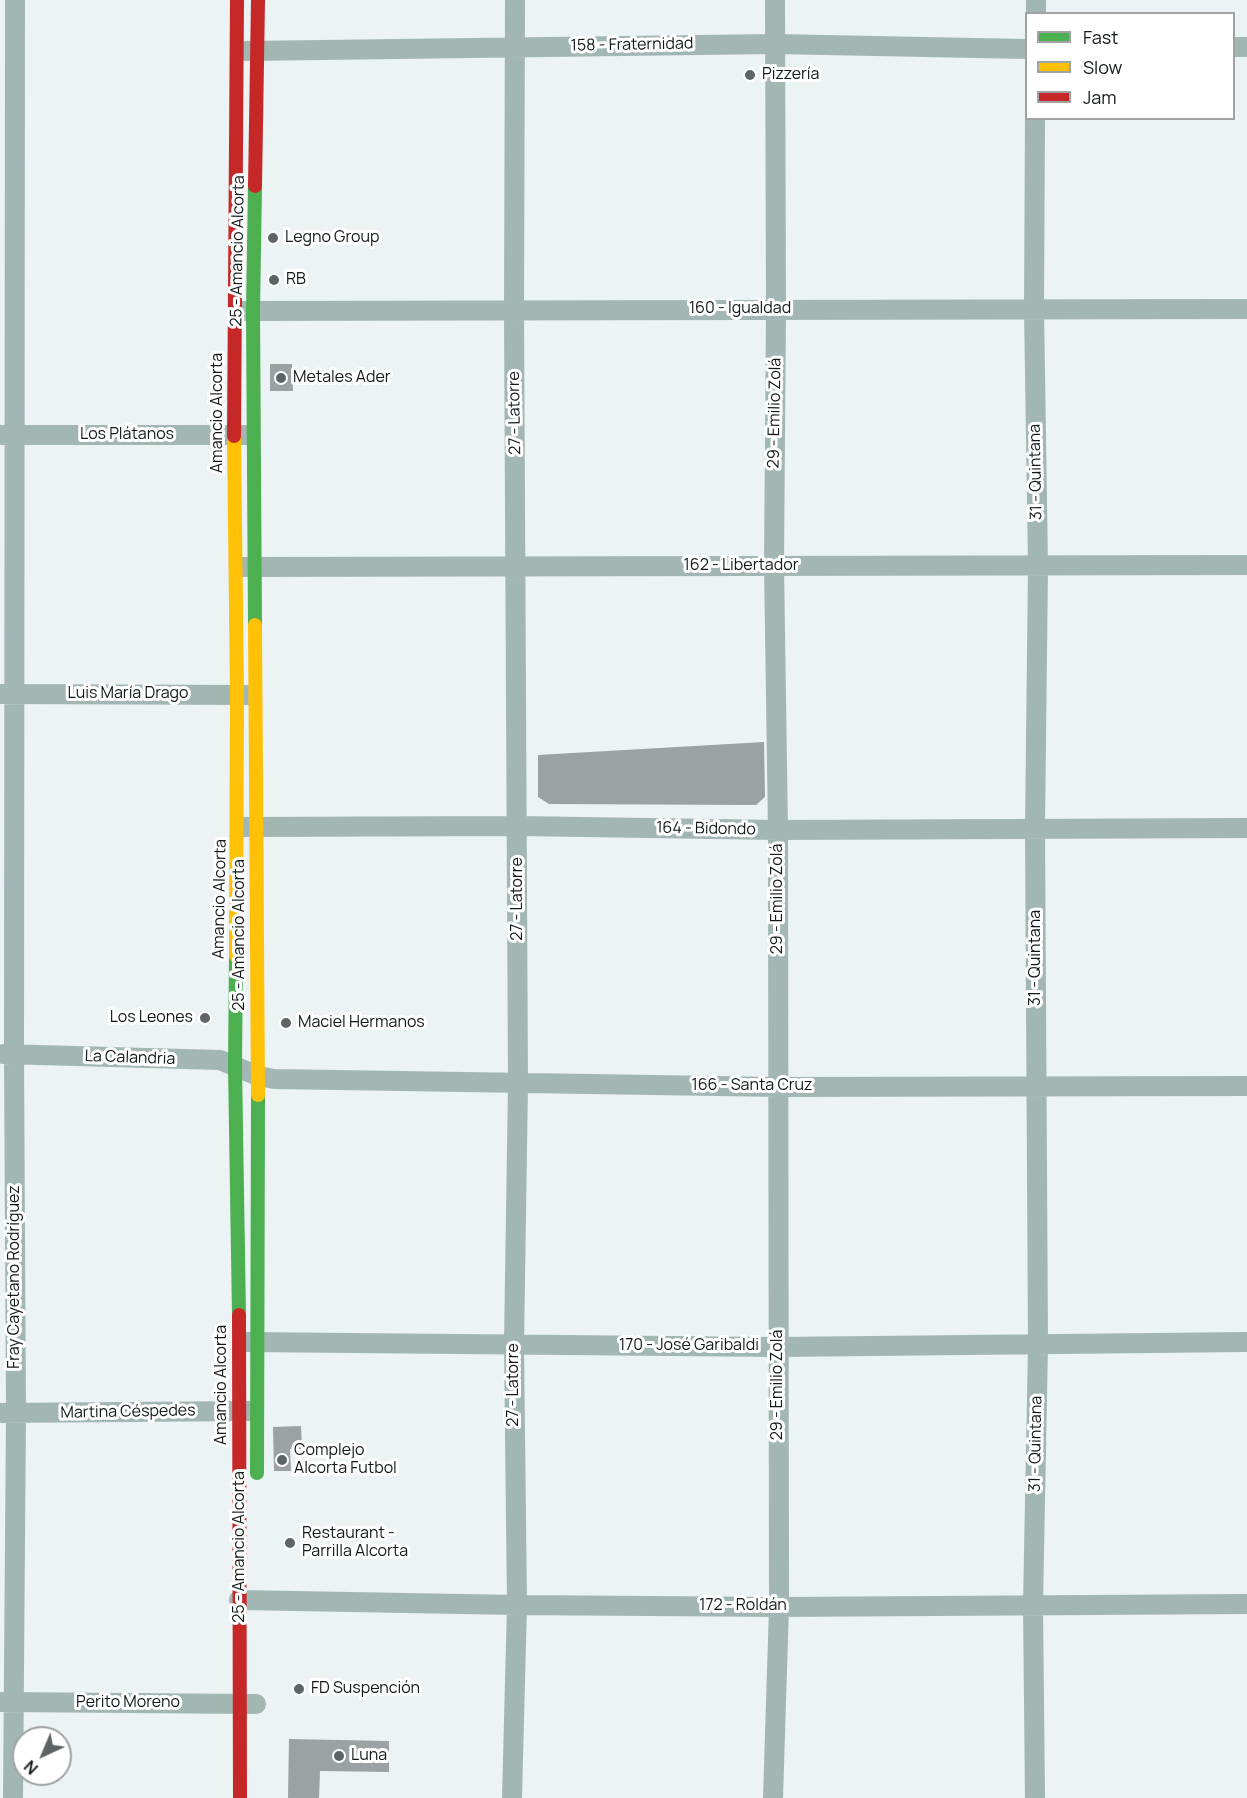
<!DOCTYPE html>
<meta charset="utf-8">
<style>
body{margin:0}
#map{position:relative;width:1247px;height:1798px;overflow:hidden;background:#ebf3f4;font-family:Manrope,sans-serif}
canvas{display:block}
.legend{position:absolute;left:1025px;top:12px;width:210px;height:108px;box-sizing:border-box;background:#fff;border:2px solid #a0a2a3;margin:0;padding:8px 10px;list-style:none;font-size:18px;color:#121718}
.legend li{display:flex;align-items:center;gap:12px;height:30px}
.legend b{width:30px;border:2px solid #a0a2a3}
.north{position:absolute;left:12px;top:1726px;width:60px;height:60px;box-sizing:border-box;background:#fff;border:2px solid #a0a2a3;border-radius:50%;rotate:224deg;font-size:16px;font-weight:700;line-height:24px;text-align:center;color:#121718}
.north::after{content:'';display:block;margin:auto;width:21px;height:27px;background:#5e6465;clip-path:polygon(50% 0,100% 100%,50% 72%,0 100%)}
</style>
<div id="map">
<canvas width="1247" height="1798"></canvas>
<ul class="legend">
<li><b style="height:8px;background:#4caf50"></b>Fast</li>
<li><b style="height:8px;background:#ffc107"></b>Slow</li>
<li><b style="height:8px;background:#c62828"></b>Jam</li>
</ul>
<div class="north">N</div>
</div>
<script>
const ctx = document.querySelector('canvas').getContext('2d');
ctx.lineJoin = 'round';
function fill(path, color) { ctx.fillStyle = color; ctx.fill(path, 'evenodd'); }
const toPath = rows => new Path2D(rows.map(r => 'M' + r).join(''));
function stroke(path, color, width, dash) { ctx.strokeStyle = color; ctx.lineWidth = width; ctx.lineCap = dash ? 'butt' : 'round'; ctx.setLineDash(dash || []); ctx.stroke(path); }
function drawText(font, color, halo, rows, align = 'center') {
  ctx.font = font + ' Manrope,sans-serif'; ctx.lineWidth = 6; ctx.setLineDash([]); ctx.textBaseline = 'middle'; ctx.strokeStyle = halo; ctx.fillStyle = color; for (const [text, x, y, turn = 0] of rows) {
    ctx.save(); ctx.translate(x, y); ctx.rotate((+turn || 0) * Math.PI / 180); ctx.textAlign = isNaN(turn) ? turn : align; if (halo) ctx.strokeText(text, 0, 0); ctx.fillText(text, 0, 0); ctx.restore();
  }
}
fill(toPath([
 [270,364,292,364,293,391,270,391],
 [764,742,765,797,756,805,549,804,538,797,538,755],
 [301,1426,302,1449,290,1449,291,1471,274,1471,273,1427],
 [289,1739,389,1741,389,1772,320,1771,319,1798,288,1798]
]), '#9ca1a3');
stroke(toPath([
 [1036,0,1036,14],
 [1234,47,1247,47],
 [246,51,774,44,1026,49],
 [242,311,1247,309],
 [0,435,246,435],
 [242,567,1247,565],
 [0,694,250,695],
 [243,827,518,826,778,830,1247,828],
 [3,1054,220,1060,258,1076,274,1079,779,1087,1247,1086],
 [245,1342,778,1347,1247,1342],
 [0,1413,251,1411],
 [239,1600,517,1605,779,1607,1247,1604],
 [0,1702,256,1704],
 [13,1798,16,1413,14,1054,15,0],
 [512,1798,517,1605,514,1345,518,1084,514,310,515,0],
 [773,1798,779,1607,778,830,774,565,776,309,775,0],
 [1035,1798,1033,1605,1038,1345,1035,828,1038,566,1034,309,1035,118]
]), '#a2b6b3', 20);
stroke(toPath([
 [255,186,253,310,255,625],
 [236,956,235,1066,239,1315],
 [257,1473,258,1095]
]), '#4caf50', 14);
stroke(toPath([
 [234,436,237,695,236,956],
 [255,625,258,1095]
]), '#ffc107', 14);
stroke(toPath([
 [255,186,258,0],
 [234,436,237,0],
 [239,1315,240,1798]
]), '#c62828', 14);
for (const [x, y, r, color] of [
 [750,75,6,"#5e6465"],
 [273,238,6,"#5e6465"],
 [274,280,6,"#5e6465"],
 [281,378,6,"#5e6465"],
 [205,1018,6,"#5e6465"],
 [286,1023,6,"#5e6465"],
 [282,1460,6,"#5e6465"],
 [290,1543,6,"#5e6465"],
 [299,1689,6,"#5e6465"],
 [339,1756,6,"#5e6465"]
]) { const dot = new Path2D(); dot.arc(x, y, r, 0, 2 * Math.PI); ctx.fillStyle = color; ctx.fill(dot); stroke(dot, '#fff', 2); }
drawText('16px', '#121718', '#fff', [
 ["158 - Fraternidad",632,45,-1],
 ["25 - Amancio Alcorta",238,251,-89],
 ["160 - Igualdad",740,309],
 ["Amancio Alcorta",218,413,-90],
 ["27 - Latorre",515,413,-91],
 ["29 - Emilio Zolá",775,413,-89],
 ["Los Plátanos",127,435],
 ["31 - Quintana",1036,472,-91],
 ["162 - Libertador",741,566],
 ["Luis María Drago",128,694],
 ["164 - Bidondo",706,829,1],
 ["Amancio Alcorta",220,899,-89],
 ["27 - Latorre",518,899,-90],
 ["29 - Emilio Zolá",778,899,-90],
 ["25 - Amancio Alcorta",240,935,-90],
 ["31 - Quintana",1036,958,-90],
 ["La Calandria",130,1058,2],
 ["166 - Santa Cruz",752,1086],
 ["Fray Cayetano Rodríguez",15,1277,-90],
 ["170 - José Garibaldi",689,1346],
 ["Amancio Alcorta",222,1385,-90],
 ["27 - Latorre",514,1385,-90],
 ["29 - Emilio Zolá",778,1385,-90],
 ["Martina Céspedes",128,1412,-1],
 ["31 - Quintana",1036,1444,-89],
 ["25 - Amancio Alcorta",240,1547,-90],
 ["172 - Roldán",743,1606],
 ["Perito Moreno",128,1703]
]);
drawText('16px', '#121718', '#fff', [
 ["Pizzería",762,75],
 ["Legno Group",285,238],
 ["RB",286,280],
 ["Metales Ader",293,378],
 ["Los Leones",193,1018,"right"],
 ["Maciel Hermanos",298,1023],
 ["Complejo",294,1451],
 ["Alcorta Futbol",294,1469],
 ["Restaurant -",302,1534],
 ["Parrilla Alcorta",302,1552],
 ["FD Suspención",311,1689],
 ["Luna",351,1756]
], 'left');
</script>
